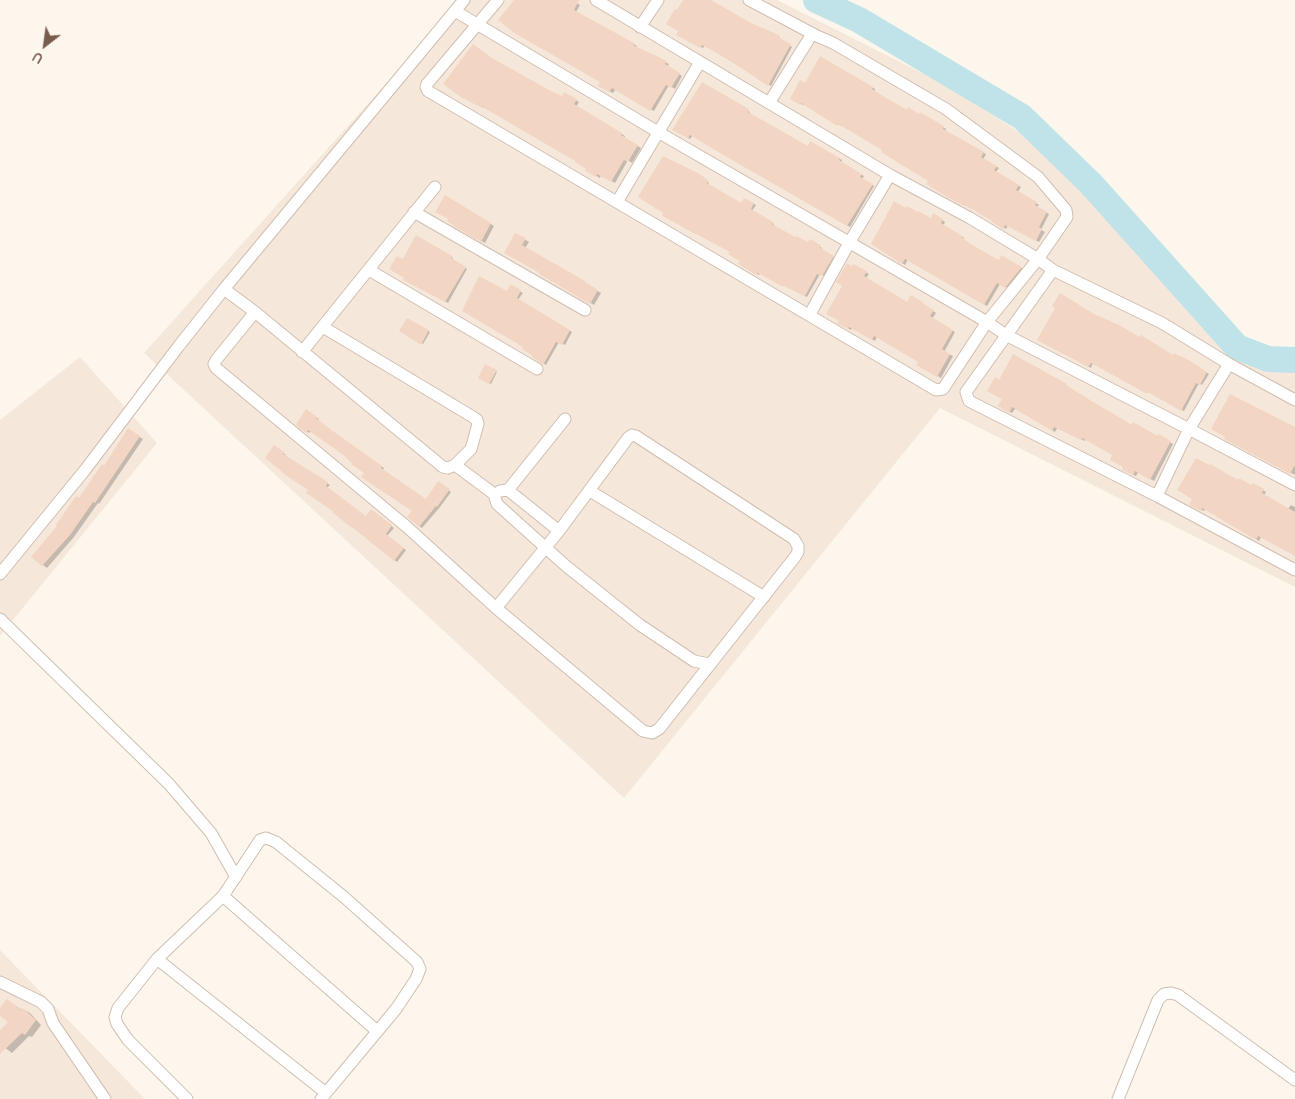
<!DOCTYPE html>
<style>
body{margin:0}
#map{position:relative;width:1295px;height:1099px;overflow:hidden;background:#fdf6ec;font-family:Quicksand,sans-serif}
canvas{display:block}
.north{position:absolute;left:20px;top:20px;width:50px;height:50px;-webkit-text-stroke:4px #fffaf3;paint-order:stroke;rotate:210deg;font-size:14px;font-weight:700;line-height:20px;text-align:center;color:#7a5c4d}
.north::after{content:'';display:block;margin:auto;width:18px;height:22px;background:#7a5c4d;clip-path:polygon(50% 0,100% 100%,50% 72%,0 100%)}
</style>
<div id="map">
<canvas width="1295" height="1099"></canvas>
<div class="north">U</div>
</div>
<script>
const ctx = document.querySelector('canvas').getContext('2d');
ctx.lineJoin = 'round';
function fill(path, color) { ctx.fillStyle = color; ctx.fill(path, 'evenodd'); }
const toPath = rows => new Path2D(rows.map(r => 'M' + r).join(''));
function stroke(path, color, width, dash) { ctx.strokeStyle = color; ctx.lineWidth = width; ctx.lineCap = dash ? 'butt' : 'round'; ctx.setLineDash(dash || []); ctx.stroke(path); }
fill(toPath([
 [461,0,777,0,944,84,1069,164,1236,352,1295,357,1295,587,940,408,624,798,144,353],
 [80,357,157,443,0,636,0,420],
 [0,950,145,1099,0,1099]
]), '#f5e8da');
fill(toPath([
 [516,0,571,0,580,5,576,12,637,46,636,48,669,64,667,67,682,76,675,89,669,85,654,111,616,89,613,93,599,86,601,82],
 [685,0,710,0,751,25,778,36,780,38,780,39,792,47,771,86,705,45,703,48,678,35,680,31,678,12],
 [821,58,875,89,874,92,908,111,920,115,921,114,946,129,945,131,986,154,983,160,999,168,996,172,1021,187,1018,192,1039,205,1037,207,1049,214,1041,230,1045,232,1039,242,1008,225,1006,229,966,204,966,206,947,196,930,181,884,150,842,124,841,126,804,104,803,105,791,98,806,84],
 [496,62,562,98,565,94,579,102,576,107,625,136,624,138,641,148,632,163,628,160,615,183,601,175,600,178,586,170,587,168,577,160,485,107,484,108,462,96],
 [702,84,750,112,749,114,808,147,811,143,842,160,841,163,864,176,862,179,874,186,850,227,693,135,690,139,674,130],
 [700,176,709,183,708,185,742,204,745,199,756,205,752,211,774,224,773,227,808,244,810,241,822,248,821,250,835,258,825,276,820,274,807,297,784,285,783,286,760,273,759,275,740,264,742,260,731,251,697,233,696,234,663,215],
 [446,197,494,226,485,243,458,227],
 [934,215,945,222,943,226,964,238,963,240,975,248,999,262,1002,257,1023,269,1008,288,1000,284,987,306,908,259,905,265,873,244,931,220],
 [516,234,529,242,525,248,601,293,594,305,506,252],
 [417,237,453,258,452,260,467,269,448,303,404,279,403,261],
 [854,266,869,274,866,278,908,303,911,297,936,313,932,319,955,332,944,352,953,356,941,378,918,364,919,361,877,337,875,341,852,328,851,330,839,323],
 [511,286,523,293,518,300,572,332,565,345,559,342,546,365,533,357,507,293],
 [1094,315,1173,357,1189,361,1209,374,1202,385,1199,383,1184,411,1093,363,1091,368,1039,340],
 [408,319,430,332,423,344,401,331],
 [1014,356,1069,387,1068,388,1132,427,1158,438,1159,436,1173,444,1154,481,1138,472,1136,476,1123,469,1125,467,1114,455,1086,438,1085,441,1058,427,1055,432,1016,408,1012,413,999,406,1003,399,1000,381],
 [486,365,497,372,491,384,479,378],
 [306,411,319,419,318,420,332,432,384,468,383,470,426,500,439,483,451,492,440,507,422,528,419,526,414,511,354,462,311,431,309,433,297,424],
 [1295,428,1295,475,1228,440],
 [128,430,143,439,99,504,98,503,74,537,47,568,43,565,33,557,104,467],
 [275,447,286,455,285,456,330,485,327,488,366,518,374,512,394,528,387,536,406,550,397,562,310,490],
 [1239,482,1252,487,1253,484,1266,492,1264,495,1288,509,1291,505,1295,507,1295,555,1261,537,1259,541,1205,509,1204,511,1193,506],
 [7,1000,22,1010,23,1009,30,1013,41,1025,32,1037,29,1036,12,1053,0,1044,0,1032,10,1022,0,1015,0,1010]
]), '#0003');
stroke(toPath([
 [816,0,859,20,1022,117,1091,184,1237,347,1268,359,1295,360]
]), '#bfe3e8', 26);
fill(toPath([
 [514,0,579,0,574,10,634,43,633,45,667,61,665,64,680,73,671,88,666,85,650,111,612,88,609,92,598,86,600,82,516,34,498,20],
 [683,0,711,0,751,23,779,35,778,37,791,44,768,86,731,61,702,45,700,48,676,35,678,31,666,24,675,9,677,10],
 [473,44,492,58,549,90,562,96,564,92,577,99,574,104,622,133,621,135,638,145,628,162,624,160,611,182,597,174,596,177,585,171,586,169,575,162,575,161,481,106,480,107,461,97,443,84],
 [820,56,873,87,872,89,883,96,907,110,908,107,919,114,920,112,944,126,943,129,984,152,981,157,997,166,994,170,1019,185,1016,190,1037,202,1035,205,1047,212,1039,227,1042,229,1036,241,1005,225,1003,229,992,222,992,221,963,204,962,205,947,197,926,184,928,181,881,152,882,150,838,124,837,126,801,103,800,105,790,99,800,80,805,83],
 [702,82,749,109,748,112,808,146,810,141,840,158,839,160,862,174,860,177,873,184,847,226,725,156,690,135,688,138,672,130],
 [663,156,698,173,708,180,707,183,741,203,744,198,754,203,751,209,773,222,772,224,795,237,796,236,808,242,810,239,821,245,819,247,834,256,822,276,817,274,805,296,782,285,781,286,758,273,756,275,738,264,740,261,728,254,730,252,662,216,663,213,638,197],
 [445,195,491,223,481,242,457,228,447,221,448,219,435,212],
 [894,201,906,208,907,206,918,212,918,211,931,218,933,213,943,219,941,223,962,236,961,237,972,245,999,260,1001,255,1022,267,1005,288,997,283,984,305,905,259,902,264,871,244],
 [515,233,526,238,522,245,585,281,585,282,598,290,590,304,539,274,540,273,504,253],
 [416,235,452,256,451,258,466,267,445,302,403,280,404,278,389,269,397,256,403,259],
 [847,263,852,266,853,264,867,271,864,276,907,302,911,295,924,303,924,304,934,310,930,316,953,330,942,349,950,354,937,377,916,365,918,362,874,336,872,340,849,327,848,329,837,323,839,321,826,314,842,286,836,282],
 [479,276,507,291,510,284,521,290,517,298,570,330,562,345,556,342,543,365,532,357,533,356,522,349,523,347,462,311],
 [1060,293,1094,314,1117,324,1140,337,1141,335,1173,355,1174,353,1187,359,1207,372,1200,385,1196,383,1181,411,1148,392,1147,394,1091,363,1088,367,1037,340,1055,308,1052,306],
 [407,318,429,330,421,345,399,331],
 [1013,354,1067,384,1066,385,1090,400,1132,425,1133,422,1158,436,1159,434,1171,441,1150,480,1135,471,1133,475,1122,470,1123,467,1110,460,1112,455,1082,438,1081,440,1054,427,1052,431,1012,407,1009,413,998,406,1002,399,987,391,995,377,999,380],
 [485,364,497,370,489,384,478,378],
 [1230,394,1295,427,1295,465,1290,474,1224,439,1225,437,1211,429],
 [306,409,317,417,316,418,330,429,382,466,381,468,426,499,438,481,450,489,437,507,436,506,419,527,407,517,412,511,361,477,364,473,351,464,352,463,342,454,308,430,306,433,296,425],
 [128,428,140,436,95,503,93,502,70,535,42,566,31,557,57,526,56,525,76,496,79,498,102,464,104,466],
 [274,445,284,452,283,454,328,482,326,486,366,516,371,509,392,525,386,534,404,548,394,561,352,527,352,528,332,512,333,511,306,493,308,490,287,476,265,458],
 [1196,458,1209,465,1210,464,1238,480,1239,478,1251,485,1253,483,1264,489,1262,493,1295,512,1295,556,1258,536,1256,540,1202,508,1201,511,1189,505,1192,499,1177,490],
 [7,999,21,1010,23,1008,36,1020,25,1035,22,1033,0,1054,0,1030,8,1022,0,1016,0,1008]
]), '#f3d5c3');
const street = toPath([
 [498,0,427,84,426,87,428,91,936,390,943,389,987,322,1038,259,1067,217,1066,210,1038,177,946,109,833,43,817,36,749,0],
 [596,0,890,175,970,218,1038,259,1053,270,1162,323,1229,364,1295,400],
 [455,11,658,132,987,322,1006,335,1189,429,1295,485],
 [640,27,658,0],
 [769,103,812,34],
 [617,202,700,62],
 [414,212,585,310],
 [369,270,537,369],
 [1053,270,966,392,969,401,1157,496,1295,570],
 [224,289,255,312,443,467,448,468,455,465,471,449,478,424,477,420,473,417,323,327],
 [255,312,216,360,214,364,216,368,407,527,496,608,643,731,652,733,659,729,795,557,798,552,798,546,794,539,636,436,632,435,628,438,559,531,496,608],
 [810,314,849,243,890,175],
 [302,352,435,187],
 [455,465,494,494,497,504,566,566,640,625,694,661,709,664],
 [508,490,565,419],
 [500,491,508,490,559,531],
 [590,491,764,597],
 [1157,496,1189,429,1229,364],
 [0,574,85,470,178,347,224,289,464,0],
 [0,619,169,784,211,833,236,877],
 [223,896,377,1031],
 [157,959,326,1093],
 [0,982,41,1002,48,1009,53,1023,105,1099],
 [187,1099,128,1040,117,1024,115,1017,118,1008,157,959,223,896,260,840,266,838,276,842,344,897,417,962,420,969,416,979,396,1009,321,1099],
 [1118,1099,1158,1000,1164,994,1171,993,1178,995,1295,1080]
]);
stroke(street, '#d1beb0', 13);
stroke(street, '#fff', 11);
</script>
